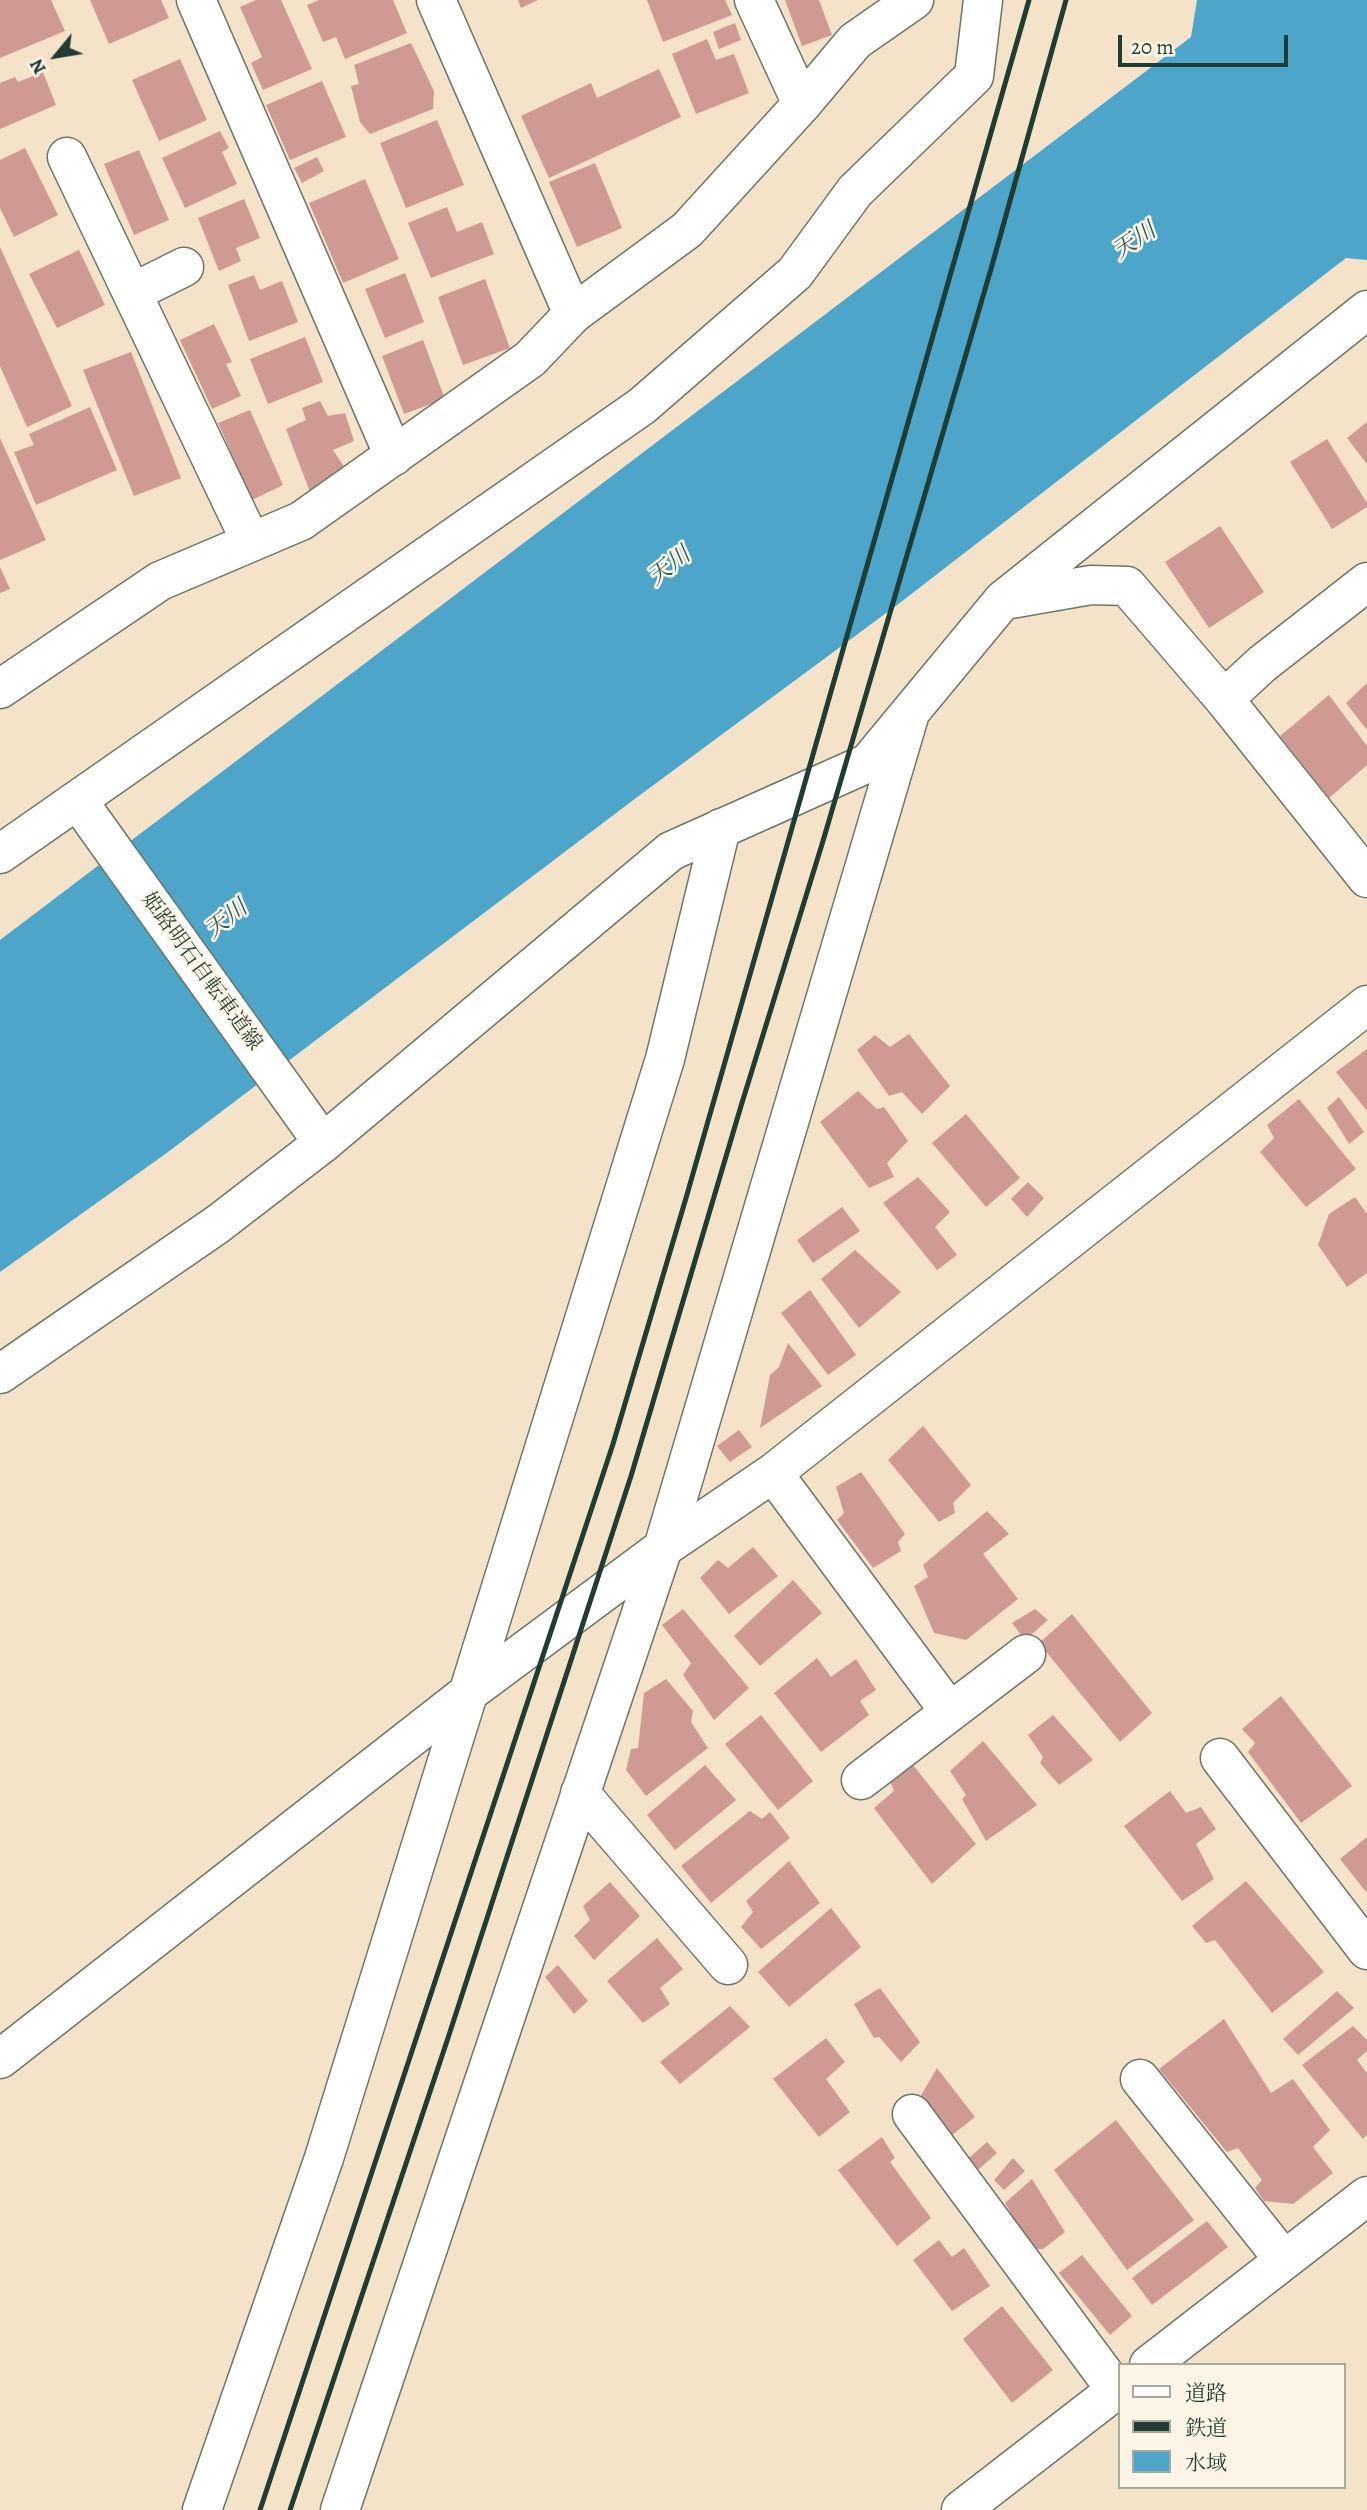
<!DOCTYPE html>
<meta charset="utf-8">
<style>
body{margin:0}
#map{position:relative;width:1367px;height:2510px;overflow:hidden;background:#f5e3c9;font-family:Alegreya,"Noto Serif JP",serif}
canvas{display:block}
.legend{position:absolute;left:1118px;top:2363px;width:228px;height:126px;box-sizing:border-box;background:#fcf5e5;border:2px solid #a4ab9e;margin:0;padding:9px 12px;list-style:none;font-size:21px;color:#1f3d34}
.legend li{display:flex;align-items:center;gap:14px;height:35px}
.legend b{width:35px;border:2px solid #a4ab9e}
.north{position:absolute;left:21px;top:21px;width:70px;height:70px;-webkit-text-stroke:5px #fcf5e5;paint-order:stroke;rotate:240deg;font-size:19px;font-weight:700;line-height:28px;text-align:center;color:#1f3d34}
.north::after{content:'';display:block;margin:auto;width:24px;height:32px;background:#1f3d34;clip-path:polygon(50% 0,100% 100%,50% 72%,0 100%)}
.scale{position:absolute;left:1118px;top:35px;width:170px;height:32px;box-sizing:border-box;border:4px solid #1f3d34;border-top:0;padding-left:9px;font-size:21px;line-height:24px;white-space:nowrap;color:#1f3d34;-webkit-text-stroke:5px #fcf5e5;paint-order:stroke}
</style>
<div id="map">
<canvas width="1367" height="2510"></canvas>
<ul class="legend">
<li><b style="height:9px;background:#fff"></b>道路</li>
<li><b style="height:9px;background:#1f3d34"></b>鉄道</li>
<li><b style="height:19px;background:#4da6ca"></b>水域</li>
</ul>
<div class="north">N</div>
<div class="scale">20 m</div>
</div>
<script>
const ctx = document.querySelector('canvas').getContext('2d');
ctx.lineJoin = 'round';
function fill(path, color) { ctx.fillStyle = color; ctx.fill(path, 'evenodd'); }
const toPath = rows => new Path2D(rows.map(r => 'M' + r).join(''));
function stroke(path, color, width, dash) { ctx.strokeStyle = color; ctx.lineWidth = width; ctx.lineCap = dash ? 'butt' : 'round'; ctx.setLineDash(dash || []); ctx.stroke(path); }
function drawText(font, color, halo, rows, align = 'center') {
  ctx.font = font + ' Alegreya,"Noto Serif JP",serif'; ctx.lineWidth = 5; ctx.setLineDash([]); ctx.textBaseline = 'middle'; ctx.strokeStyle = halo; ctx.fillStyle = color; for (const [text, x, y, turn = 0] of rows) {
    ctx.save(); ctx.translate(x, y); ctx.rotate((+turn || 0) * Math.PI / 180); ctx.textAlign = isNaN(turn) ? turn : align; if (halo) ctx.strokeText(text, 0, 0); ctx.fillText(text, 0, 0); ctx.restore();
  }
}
fill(toPath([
 [1197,0,1367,0,1367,260,1346,258,901,602,636,798,168,1152,0,1272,0,940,1191,37]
]), '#4da6ca');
fill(toPath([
 [0,0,51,0,65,31,0,58],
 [90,0,161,0,169,18,109,44],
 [256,0,281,0,312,69,263,90,251,63,262,57,240,7],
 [319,0,393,0,407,33,345,59,336,37,323,42,307,5],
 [518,0,538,0,521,8],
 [647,0,725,0,732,15,663,42],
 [785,0,819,0,832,35,802,46],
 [735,23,741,40,719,49,713,32],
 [707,39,716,60,734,54,749,93,696,114,672,54],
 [411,43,434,91,433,109,370,134,360,122,351,86,359,84,354,65],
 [180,59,207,120,159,141,132,80],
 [659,69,681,117,549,178,521,116,591,83,597,98],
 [43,72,56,105,0,129,0,83,15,77,18,82],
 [322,81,346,137,290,160,266,105],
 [437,120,464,185,406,208,380,143],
 [220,131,229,148,222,152,237,184,185,208,162,158],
 [25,148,58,215,14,237,0,208,0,160],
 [139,150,169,220,134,235,104,164],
 [317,157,324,171,302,183,294,168],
 [595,163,622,228,577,247,549,182],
 [365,179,399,259,343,283,309,203],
 [244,199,260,238,236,248,241,261,219,271,198,218],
 [447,207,457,232,482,222,494,254,431,278,408,223],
 [0,247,72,406,27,427,0,366],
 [79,250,105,305,57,328,29,274],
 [405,273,424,322,385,338,365,289],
 [254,275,260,290,282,281,298,322,249,341,228,285],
 [485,279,510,348,463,365,438,297],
 [214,324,232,362,226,364,241,396,212,409,180,340],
 [305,337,323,382,268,404,250,359],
 [423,340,445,399,404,414,382,356],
 [131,352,181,478,134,496,83,370],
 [320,401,328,416,345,413,354,441,333,450,345,468,310,492,286,429,306,420,302,408],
 [90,407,117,470,36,505,14,452,34,445,29,434],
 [250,410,283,485,252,500,218,423],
 [1367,422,1367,464,1347,438],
 [0,438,46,540,0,560],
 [1327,439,1367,503,1367,507,1332,529,1290,462],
 [1220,526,1264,592,1209,628,1165,562],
 [0,567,10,589,0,593],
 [1367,683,1367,730,1346,703],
 [1329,695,1367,746,1367,765,1329,798,1280,736],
 [909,1034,950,1086,922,1114,902,1092,889,1096,857,1050,875,1035,890,1047],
 [1367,1049,1367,1111,1336,1072],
 [858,1091,877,1109,884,1107,908,1141,887,1163,894,1177,869,1188,820,1122],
 [1339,1097,1364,1132,1349,1144,1327,1108],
 [1299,1099,1356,1169,1306,1207,1260,1152,1274,1138,1267,1125],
 [966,1114,1020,1178,986,1207,932,1143],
 [918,1177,950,1212,935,1227,957,1255,937,1270,883,1203],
 [1028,1182,1044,1198,1027,1217,1011,1199],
 [1355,1197,1367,1214,1367,1273,1347,1287,1318,1245,1329,1214],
 [842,1207,860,1231,813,1263,797,1240],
 [855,1250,901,1292,859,1328,821,1279],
 [810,1290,856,1355,828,1375,781,1313],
 [788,1343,822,1386,760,1428,770,1375,779,1367],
 [923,1426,971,1485,953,1503,955,1513,939,1522,888,1460],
 [739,1430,752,1447,730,1462,717,1446],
 [861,1472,905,1534,898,1542,901,1551,873,1568,837,1520,844,1513,836,1487],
 [987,1511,1009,1534,983,1554,1018,1599,966,1640,934,1633,914,1586,928,1577,923,1565],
 [753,1547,778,1576,729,1614,700,1578,718,1560,728,1568],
 [793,1580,822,1613,760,1666,734,1636],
 [683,1609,749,1688,714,1720,683,1675,691,1663,662,1625],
 [1035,1609,1048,1620,1025,1640,1012,1623],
 [1072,1614,1152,1713,1120,1742,1039,1643],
 [817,1658,831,1677,856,1659,876,1690,860,1701,869,1715,821,1752,774,1693],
 [666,1679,693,1711,691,1722,708,1748,646,1796,626,1770,631,1749,638,1748,644,1693],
 [1281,1696,1352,1786,1301,1823,1248,1752,1255,1743,1242,1729],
 [761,1715,813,1781,778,1810,725,1744],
 [1053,1715,1093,1760,1059,1785,1040,1763,1043,1757,1028,1735],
 [983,1741,1037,1805,986,1841,962,1799,966,1795,950,1771],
 [909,1760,976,1844,932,1884,874,1808,894,1791,889,1779],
 [705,1765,736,1800,675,1850,647,1815],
 [1170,1791,1186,1813,1201,1807,1216,1829,1196,1844,1214,1879,1182,1901,1124,1826],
 [750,1811,762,1819,770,1812,790,1838,711,1903,681,1866],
 [1367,1837,1367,1893,1340,1859],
 [789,1861,820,1903,761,1949,741,1927,753,1912,746,1901],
 [1246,1881,1324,1972,1272,2013,1215,1940,1206,1943,1192,1926],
 [610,1882,640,1916,594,1960,574,1936,590,1920,583,1906],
 [831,1908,861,1947,789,2007,758,1972],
 [657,1938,683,1969,660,1988,670,2004,643,2023,607,1981],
 [558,1965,588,2001,574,2014,545,1977],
 [880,1988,920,2042,901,2062,879,2037,874,2038,854,2004],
 [1337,1991,1354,2008,1298,2055,1283,2039],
 [730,2006,750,2027,680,2084,660,2062],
 [1224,2019,1271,2093,1293,2079,1330,2130,1313,2147,1333,2173,1293,2204,1264,2201,1255,2188,1262,2180,1238,2148,1227,2152,1159,2069],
 [1353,2026,1367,2040,1367,2051,1357,2060,1367,2073,1367,2135,1363,2139,1302,2065],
 [826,2038,845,2062,826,2079,850,2112,819,2137,773,2079],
 [937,2068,975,2117,952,2135,920,2097],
 [1116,2120,1194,2220,1127,2270,1054,2170],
 [882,2137,895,2158,890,2162,931,2218,897,2246,838,2170],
 [987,2142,997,2153,970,2177,961,2165],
 [1013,2158,1025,2171,1004,2190,994,2180],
 [1032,2179,1065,2232,1043,2249,1023,2250,1017,2224,1005,2203],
 [1207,2221,1228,2247,1152,2305,1132,2278],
 [939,2240,952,2257,964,2248,990,2286,952,2311,913,2260],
 [1082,2255,1132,2316,1110,2335,1059,2273],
 [1002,2306,1053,2370,1012,2403,963,2339]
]), '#d09a94');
const minor = toPath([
 [196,0,394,456],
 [436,0,573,314],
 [754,0,802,104],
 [67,157,251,542],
 [132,293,184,267],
 [1367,582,1262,664,1224,699,1367,878],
 [1005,600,1091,585,1127,586,1224,699],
 [0,689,160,581,301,521,530,359,573,314,687,230,802,104,855,41,914,0],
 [0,854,642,406,795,273,855,191,974,76,983,0],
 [0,1374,218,1224,323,1143,671,851,868,763,1003,600,1367,310],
 [773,1473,950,1712],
 [1220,1758,1367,1950],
 [861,1780,1026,1654],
 [580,1793,728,1965],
 [0,2059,468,1693,663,1548,773,1473,1367,1005],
 [1140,2079,1284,2260],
 [912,2114,1116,2390],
 [1149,2365,1367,2196],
 [202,2510,324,2158,665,1059,721,828],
 [340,2510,663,1548,910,713],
 [961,2510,1120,2387]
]);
const secondary = toPath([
 [78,801,323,1143]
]);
stroke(minor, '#6a7768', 41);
stroke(secondary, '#6a7768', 41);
stroke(minor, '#fff', 38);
stroke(secondary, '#fff', 38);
stroke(toPath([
 [260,2510,613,1444,686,1198,1029,0],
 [290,2510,447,2041,631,1476,741,1106,823,841,991,269,1066,0]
]), '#1f3d34', 5);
drawText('21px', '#1f3d34', '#fcf5e5', [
 ["姫路明石自転車道線",201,972,54]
]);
drawText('italic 23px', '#2d5c61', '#fcf5e5', [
 ["天川",1135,242,-34],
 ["天川",670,567,-38],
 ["天川",227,920,-38]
]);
</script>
